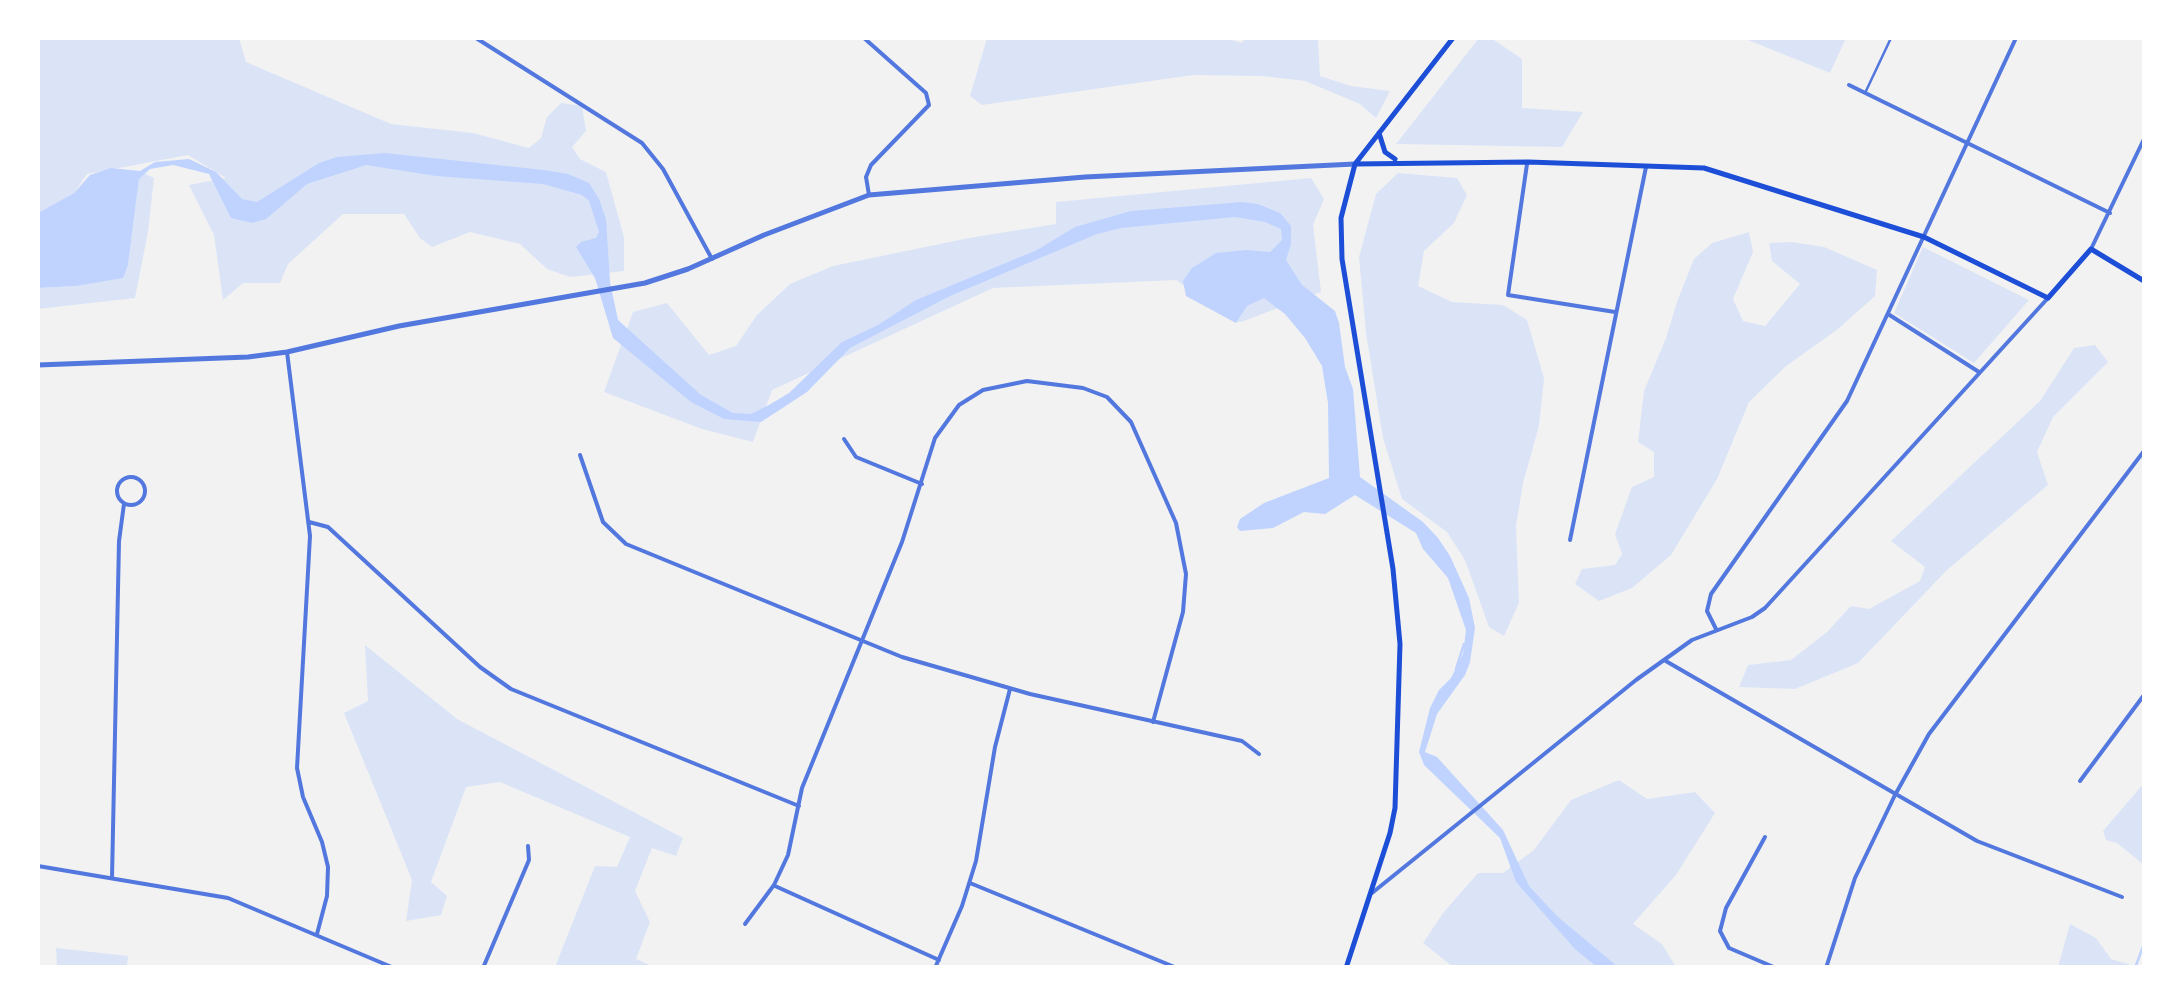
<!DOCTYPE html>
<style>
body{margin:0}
#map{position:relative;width:2182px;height:1005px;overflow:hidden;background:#f2f2f2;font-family:"Archivo Narrow",sans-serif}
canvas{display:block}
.frame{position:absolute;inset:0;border:40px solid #fff;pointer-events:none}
</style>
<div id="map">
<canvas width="2182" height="1005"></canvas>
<div class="frame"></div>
</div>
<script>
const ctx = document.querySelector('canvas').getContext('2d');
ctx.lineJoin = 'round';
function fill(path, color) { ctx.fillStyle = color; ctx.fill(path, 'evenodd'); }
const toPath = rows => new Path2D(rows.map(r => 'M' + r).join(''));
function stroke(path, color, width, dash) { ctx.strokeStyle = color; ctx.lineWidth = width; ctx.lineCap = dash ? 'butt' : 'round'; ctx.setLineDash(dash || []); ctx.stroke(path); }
fill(toPath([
 [38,38,239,38,246,62,391,124,473,133,529,148,541,138,547,117,561,103,582,106,586,131,572,147,580,159,606,172,624,237,624,271,570,277,547,269,520,244,470,232,432,247,420,238,404,214,343,214,288,264,280,283,243,283,223,300,214,235,189,185,226,178,188,155,87,174,74,193,38,213],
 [987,38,1225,38,1242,43,1245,38,1318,38,1320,76,1351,86,1390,91,1376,118,1360,104,1305,81,1262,76,1193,75,982,105,970,96],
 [1479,38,1491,38,1522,59,1522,108,1583,112,1562,147,1396,144],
 [1743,38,1846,38,1830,73],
 [140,171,154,178,148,232,135,298,38,309,38,288,76,286,128,265],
 [1398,173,1457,178,1467,195,1454,223,1424,251,1418,286,1452,302,1503,305,1527,320,1544,378,1539,426,1523,483,1516,526,1519,603,1504,636,1489,627,1465,560,1447,532,1402,499,1383,438,1366,333,1359,257,1376,194],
 [1311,178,1324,199,1313,225,1321,292,1241,322,1236,322,1176,280,993,288,772,390,753,442,702,429,604,392,633,312,667,303,709,355,736,346,757,315,790,284,833,266,969,238,1056,224,1056,202],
 [1749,232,1753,252,1733,299,1743,321,1765,326,1800,284,1772,261,1769,243,1792,242,1824,247,1877,270,1875,296,1838,329,1785,367,1749,402,1717,479,1671,555,1632,588,1599,601,1575,584,1582,569,1615,565,1622,554,1615,534,1632,487,1654,477,1654,452,1638,442,1644,391,1666,338,1678,299,1694,259,1712,243],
 [1923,247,2029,300,1974,363,1894,313],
 [2095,345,2108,362,2053,417,2037,452,2048,485,1947,570,1858,663,1795,689,1739,687,1748,665,1791,660,1827,632,1851,606,1869,609,1920,581,1925,567,1891,541,2040,401,2074,348],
 [365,645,457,719,683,838,676,856,652,848,635,891,650,922,636,959,654,967,555,967,595,866,617,867,630,837,500,782,466,787,431,882,447,896,441,915,406,921,412,880,344,713,368,701],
 [1619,780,1647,799,1695,792,1715,813,1676,875,1633,924,1662,944,1676,967,1453,967,1423,943,1443,913,1478,873,1503,873,1534,850,1571,800],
 [2144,783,2144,865,2117,843,2106,840,2103,831],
 [2070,924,2096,938,2111,959,2138,967,2058,967],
 [56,948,128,956,127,967,57,967]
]), '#dbe4f7');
fill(toPath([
 [385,153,544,170,568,174,589,183,599,199,606,219,610,282,618,320,701,395,733,413,751,414,769,405,789,393,842,342,878,325,916,300,1037,250,1075,227,1131,211,1242,202,1258,204,1280,213,1291,226,1291,244,1286,260,1302,285,1335,311,1339,323,1345,367,1353,389,1360,477,1423,522,1438,538,1450,556,1469,598,1475,628,1470,662,1465,675,1437,714,1425,752,1437,757,1503,830,1529,886,1558,917,1618,967,1597,967,1575,949,1516,882,1500,838,1424,765,1419,752,1430,708,1439,690,1451,678,1463,654,1466,630,1448,578,1423,549,1416,533,1355,495,1325,514,1304,512,1273,528,1240,531,1237,527,1240,519,1264,503,1329,478,1328,403,1322,366,1305,338,1285,314,1264,298,1247,306,1236,323,1186,296,1183,281,1192,268,1216,253,1246,250,1270,252,1282,240,1281,229,1265,222,1235,217,1121,228,1097,234,950,296,850,348,807,392,761,422,724,419,691,402,613,338,595,278,576,247,581,242,596,238,599,232,589,201,582,195,543,184,436,176,366,165,307,184,266,219,252,223,231,218,209,174,173,165,150,169,139,179,128,265,123,278,76,286,38,288,38,213,74,193,90,175,111,168,140,171,155,162,189,159,216,172,242,199,257,202,319,163,337,157]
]), '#bfd3fe');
stroke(toPath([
 [1456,669,1464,644],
 [2135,968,2144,944]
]), '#bfd3fe', 2.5);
stroke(toPath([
 [1866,91,1891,38]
]), '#5277de', 2.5);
stroke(toPath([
 [476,38,642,143,663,169,712,259],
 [864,38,926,93,929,105,871,165,866,177,869,195],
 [1849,85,2110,213],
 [1527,164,1508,295,1615,312],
 [2091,249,2144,139],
 [1888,314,1979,372],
 [287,352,310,536,297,768,303,797,322,842,328,867,327,896,317,934],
 [844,439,856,457,922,484],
 [580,455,603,522,626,544,902,657,1030,694,1242,741,1259,754],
 '117 491a14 14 0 1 1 28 0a14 14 0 1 1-28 0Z',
 [309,522,328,527,480,667,511,689,799,806],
 [1570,540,1646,167],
 [1716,629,1707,611,1711,594,1847,401,2016,38],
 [1664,660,1977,841,2122,897],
 [2080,781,2144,695],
 [1765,837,1726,908,1720,931,1729,948,1776,968],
 [38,866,228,898,394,968],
 [112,878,119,541,124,504],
 [970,883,1177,968],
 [775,886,939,960],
 [1372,893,1636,680,1692,640,1752,617,1765,608,2048,298],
 [745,924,774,885,788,855,802,788,902,542,935,438,959,405,983,390,1027,381,1083,388,1107,397,1131,422,1176,523,1186,574,1183,612,1153,722],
 [483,968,529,860,528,846],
 [935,968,962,906,976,861,995,747,1010,689],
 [1826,968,1855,878,1895,795,1929,734,2144,451]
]), '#5277de', 4);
stroke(toPath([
 [38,365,248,357,287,352,399,326,645,283,688,269,764,235,869,195,1085,177,1355,164]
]), '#5277de', 5);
stroke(toPath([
 [1379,133,1385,152,1395,159],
 [1355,164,1528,162,1704,168,1924,237,2048,298,2091,249,2144,281],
 [1346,968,1390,833,1395,808,1400,644,1393,569,1342,259,1341,218,1355,164,1453,38]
]), '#1d4ed8', 5);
</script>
